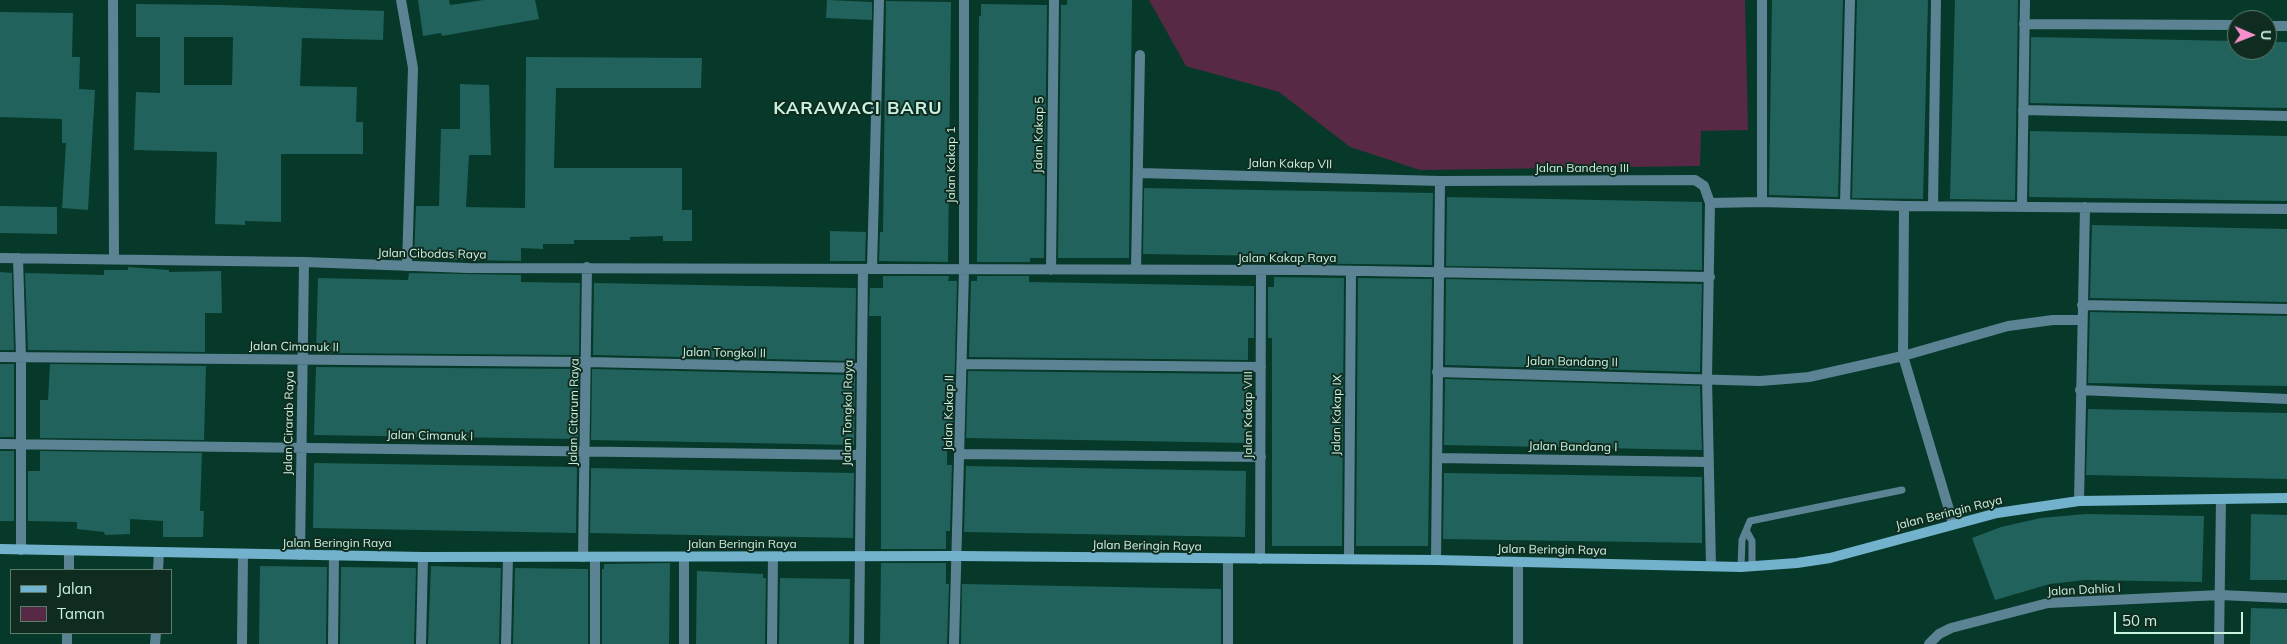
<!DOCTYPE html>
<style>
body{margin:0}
#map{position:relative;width:2287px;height:644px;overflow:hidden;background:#063929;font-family:Mulish,sans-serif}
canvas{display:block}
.legend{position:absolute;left:10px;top:569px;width:162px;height:65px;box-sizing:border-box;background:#102c21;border:1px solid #5a7c6d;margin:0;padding:6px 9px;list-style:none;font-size:15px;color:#c9f3e0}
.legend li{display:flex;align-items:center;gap:10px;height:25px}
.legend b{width:25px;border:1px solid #5a7c6d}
.north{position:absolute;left:2227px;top:10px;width:50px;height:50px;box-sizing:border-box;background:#102c21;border:1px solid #5a7c6d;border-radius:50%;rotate:91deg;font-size:14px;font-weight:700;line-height:20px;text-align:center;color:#c9f3e0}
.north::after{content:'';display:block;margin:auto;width:18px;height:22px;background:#f98fca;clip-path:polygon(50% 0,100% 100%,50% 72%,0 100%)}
.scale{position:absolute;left:2114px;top:612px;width:129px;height:22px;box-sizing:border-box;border:2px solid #c9f3e0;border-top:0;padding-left:6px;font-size:15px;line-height:18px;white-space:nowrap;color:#c9f3e0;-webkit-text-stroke:4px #102c21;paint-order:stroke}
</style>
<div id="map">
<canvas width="2287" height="644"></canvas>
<ul class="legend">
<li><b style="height:6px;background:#73b2cc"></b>Jalan</li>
<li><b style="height:14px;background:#582944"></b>Taman</li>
</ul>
<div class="north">U</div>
<div class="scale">50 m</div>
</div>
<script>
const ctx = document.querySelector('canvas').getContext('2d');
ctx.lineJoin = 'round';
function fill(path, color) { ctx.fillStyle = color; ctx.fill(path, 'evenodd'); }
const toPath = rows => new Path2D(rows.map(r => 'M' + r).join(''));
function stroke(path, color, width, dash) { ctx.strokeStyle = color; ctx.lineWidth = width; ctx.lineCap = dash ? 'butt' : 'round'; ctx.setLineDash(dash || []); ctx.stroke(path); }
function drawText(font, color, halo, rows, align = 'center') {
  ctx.font = font + ' Mulish,sans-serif'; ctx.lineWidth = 4; ctx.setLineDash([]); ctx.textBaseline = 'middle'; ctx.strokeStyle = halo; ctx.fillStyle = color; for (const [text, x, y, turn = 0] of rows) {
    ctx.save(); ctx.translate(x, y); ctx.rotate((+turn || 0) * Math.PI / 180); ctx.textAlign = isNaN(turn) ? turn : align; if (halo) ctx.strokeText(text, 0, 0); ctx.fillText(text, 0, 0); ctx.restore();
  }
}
fill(toPath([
 [1149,0,1745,0,1748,130,1701,131,1700,166,1420,170,1350,147,1279,92,1186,66]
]), '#582944');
fill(toPath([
 [418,0,449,0,450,5,484,0,535,0,539,19,442,36,441,33,423,36],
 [827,0,872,2,872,20,826,18],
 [1067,0,1132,0,1129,258,1058,258,1061,5,1067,5],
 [1772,0,1843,0,1838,197,1769,195],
 [1857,0,1928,0,1923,199,1852,198],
 [1955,0,2018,0,2015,200,1950,199],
 [886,1,951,2,948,262,879,261,880,232,883,232],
 [136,4,225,5,384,11,383,40,302,38,300,86,357,87,356,122,363,122,363,154,281,154,281,222,245,221,245,225,215,224,217,152,134,150,136,92,160,93,160,37,136,37],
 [184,37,233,37,232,85,184,85],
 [981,4,1047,5,1044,258,1030,258,1030,262,977,262,979,16,981,16],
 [0,12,73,13,72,57,80,57,79,89,95,90,88,210,62,208,66,143,62,143,62,119,0,117],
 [2031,37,2237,41,2237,50,2267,50,2267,42,2287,42,2287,108,2030,103],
 [526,57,702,58,701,88,556,88,554,168,682,168,682,210,692,210,692,241,663,241,663,236,630,237,630,240,574,240,574,244,543,244,543,249,521,248,521,261,414,259,416,206,439,206,441,129,460,129,460,84,489,85,491,155,469,155,466,207,525,208],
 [2030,131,2287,136,2287,201,2029,197],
 [1144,188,1433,193,1432,265,1275,263,1275,256,1143,254],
 [1447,197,1702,202,1702,270,1446,266],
 [0,206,57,207,57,234,0,233],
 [2092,225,2287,229,2287,302,2090,298],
 [830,231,866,232,865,261,830,261],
 [128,267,169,270,169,272,221,271,222,313,205,313,205,352,28,350,25,273,104,275,104,270,128,270],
 [0,272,12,273,14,350,0,350],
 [409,273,521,275,521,282,580,283,579,355,316,353,318,278,408,280],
 [883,276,949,276,948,281,957,281,953,438,947,438,947,465,952,465,950,531,946,531,946,549,881,549,881,316,869,316,870,288,883,288],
 [977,276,1029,276,1029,282,1254,286,1254,338,1248,338,1248,360,969,357,971,281,977,281],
 [1274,277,1344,278,1342,546,1272,546,1272,338,1268,338,1268,287,1274,287],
 [1358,278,1432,279,1428,546,1356,546],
 [1446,279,1702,284,1700,372,1445,365],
 [594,283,856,288,855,361,593,355],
 [2090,312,2287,316,2287,386,2088,383],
 [0,364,14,364,14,437,0,437],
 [50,364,206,366,204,440,40,438,40,400,48,400],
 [316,367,579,369,578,439,314,435],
 [592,369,855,375,854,445,591,440],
 [968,371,1248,374,1247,443,966,438],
 [1445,379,1700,386,1702,450,1444,445],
 [2088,409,2287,413,2287,479,2086,475],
 [0,451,14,451,14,521,0,521],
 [40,451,202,453,200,511,204,511,203,537,163,537,163,521,130,519,130,534,105,535,104,532,77,529,77,522,28,521,28,471,40,471],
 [314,463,577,467,576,533,313,528],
 [966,466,1246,471,1245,537,964,532],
 [591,468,854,473,853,538,590,533],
 [1444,473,1702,477,1702,543,1443,539],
 [2086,514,2204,516,2202,582,2085,580,2050,584,1995,600,1972,538,2001,527,2041,518],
 [2251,514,2287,515,2287,580,2250,580],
 [670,563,669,644,602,644,602,569,604,569,604,564],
 [881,563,946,563,946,584,949,584,947,644,880,644],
 [260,566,327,567,326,644,259,644],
 [431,566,501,568,499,644,428,644],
 [341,567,416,568,414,644,340,644],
 [515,568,588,569,588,644,513,644],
 [697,571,763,574,763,578,766,578,765,644,696,644],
 [780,578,850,579,849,644,779,644],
 [962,584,1221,589,1221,644,961,644],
 [2251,608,2287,609,2287,644,2250,644]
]), '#21625c');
stroke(toPath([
 [1747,532,1752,541,1752,566],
 [1741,567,1742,540,1750,521,1902,490]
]), '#5c8393', 7);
stroke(toPath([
 [113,0,114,259],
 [401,0,413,68,407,266],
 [2024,24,2237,25],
 [2267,26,2287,26],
 [2023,110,2287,116],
 [1139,173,1440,181,1695,180,1704,186,1710,203,1707,378,1711,566],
 [1762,202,1762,0],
 [1710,203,1762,202,1904,206,2287,209],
 [1845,204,1850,0],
 [2022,205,2025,0],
 [1904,206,1903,356,1953,523],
 [1933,206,1936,0],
 [0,258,304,262,468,268,1308,270,1710,277],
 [18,258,21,357,21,550],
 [872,269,879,0],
 [1136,269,1140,55],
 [1051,270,1054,0],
 [2082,305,2287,309],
 [0,357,587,362,861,368],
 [962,364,1261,367],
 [1437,372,1760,381,1786,379,1809,377,1903,356,2008,326,2053,320,2081,320],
 [2080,390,2287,399],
 [0,444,860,455],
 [961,454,1261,457],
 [1437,458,1709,462],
 [2079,501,2085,207],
 [300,555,304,262],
 [583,557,587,267],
 [684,557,684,644],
 [1260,559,1261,270],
 [1349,559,1351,271],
 [1436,560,1440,181],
 [69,570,69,551],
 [158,570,159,552],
 [67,644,67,633],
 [155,644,156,633],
 [242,644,243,555],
 [333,644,334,555],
 [421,644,423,557],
 [506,644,508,557],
 [595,644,595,557],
 [772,644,773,557],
 [859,644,863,269],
 [954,644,964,270,964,0],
 [1228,644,1228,560],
 [1518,644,1518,562],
 [1929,644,1939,634,1951,628,2048,603,2220,595,2287,598],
 [2219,644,2221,499]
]), '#5c8393', 10);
stroke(toPath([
 [0,549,423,557,958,556,1436,560,1741,567,1797,563,1830,558,1997,513,2079,501,2287,498]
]), '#73b2cc', 10);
drawText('12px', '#c9f3e0', '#102c21', [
 ["Jalan Kakap 5",1039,135,-89],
 ["Jalan Kakap VII",1290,164,1],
 ["Jalan Kakap 1",951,165,-90],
 ["Jalan Bandeng III",1582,168],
 ["Jalan Cibodas Raya",432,254,1],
 ["Jalan Kakap Raya",1287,258],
 ["Jalan Cimanuk II",294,347,1],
 ["Jalan Tongkol II",724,353,1],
 ["Jalan Bandang II",1572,362,1],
 ["Jalan Citarum Raya",574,412,-89],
 ["Jalan Tongkol Raya",848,413,-89],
 ["Jalan Kakap II",949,413,-89],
 ["Jalan Kakap VIII",1248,415,-90],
 ["Jalan Kakap IX",1337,415,-89],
 ["Jalan Cirarab Raya",289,423,-89],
 ["Jalan Cimanuk I",430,436,1],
 ["Jalan Bandang I",1573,447,1],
 ["Jalan Beringin Raya",1949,513,-14],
 ["Jalan Beringin Raya",337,543],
 ["Jalan Beringin Raya",742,544],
 ["Jalan Beringin Raya",1147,546,1],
 ["Jalan Beringin Raya",1552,550,1],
 ["Jalan Dahlia I",2084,590,-3]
]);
ctx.letterSpacing = '1px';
drawText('bold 18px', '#c9f3e0', '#102c21', [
 ["KARAWACI BARU",858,109]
]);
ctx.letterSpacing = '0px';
</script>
